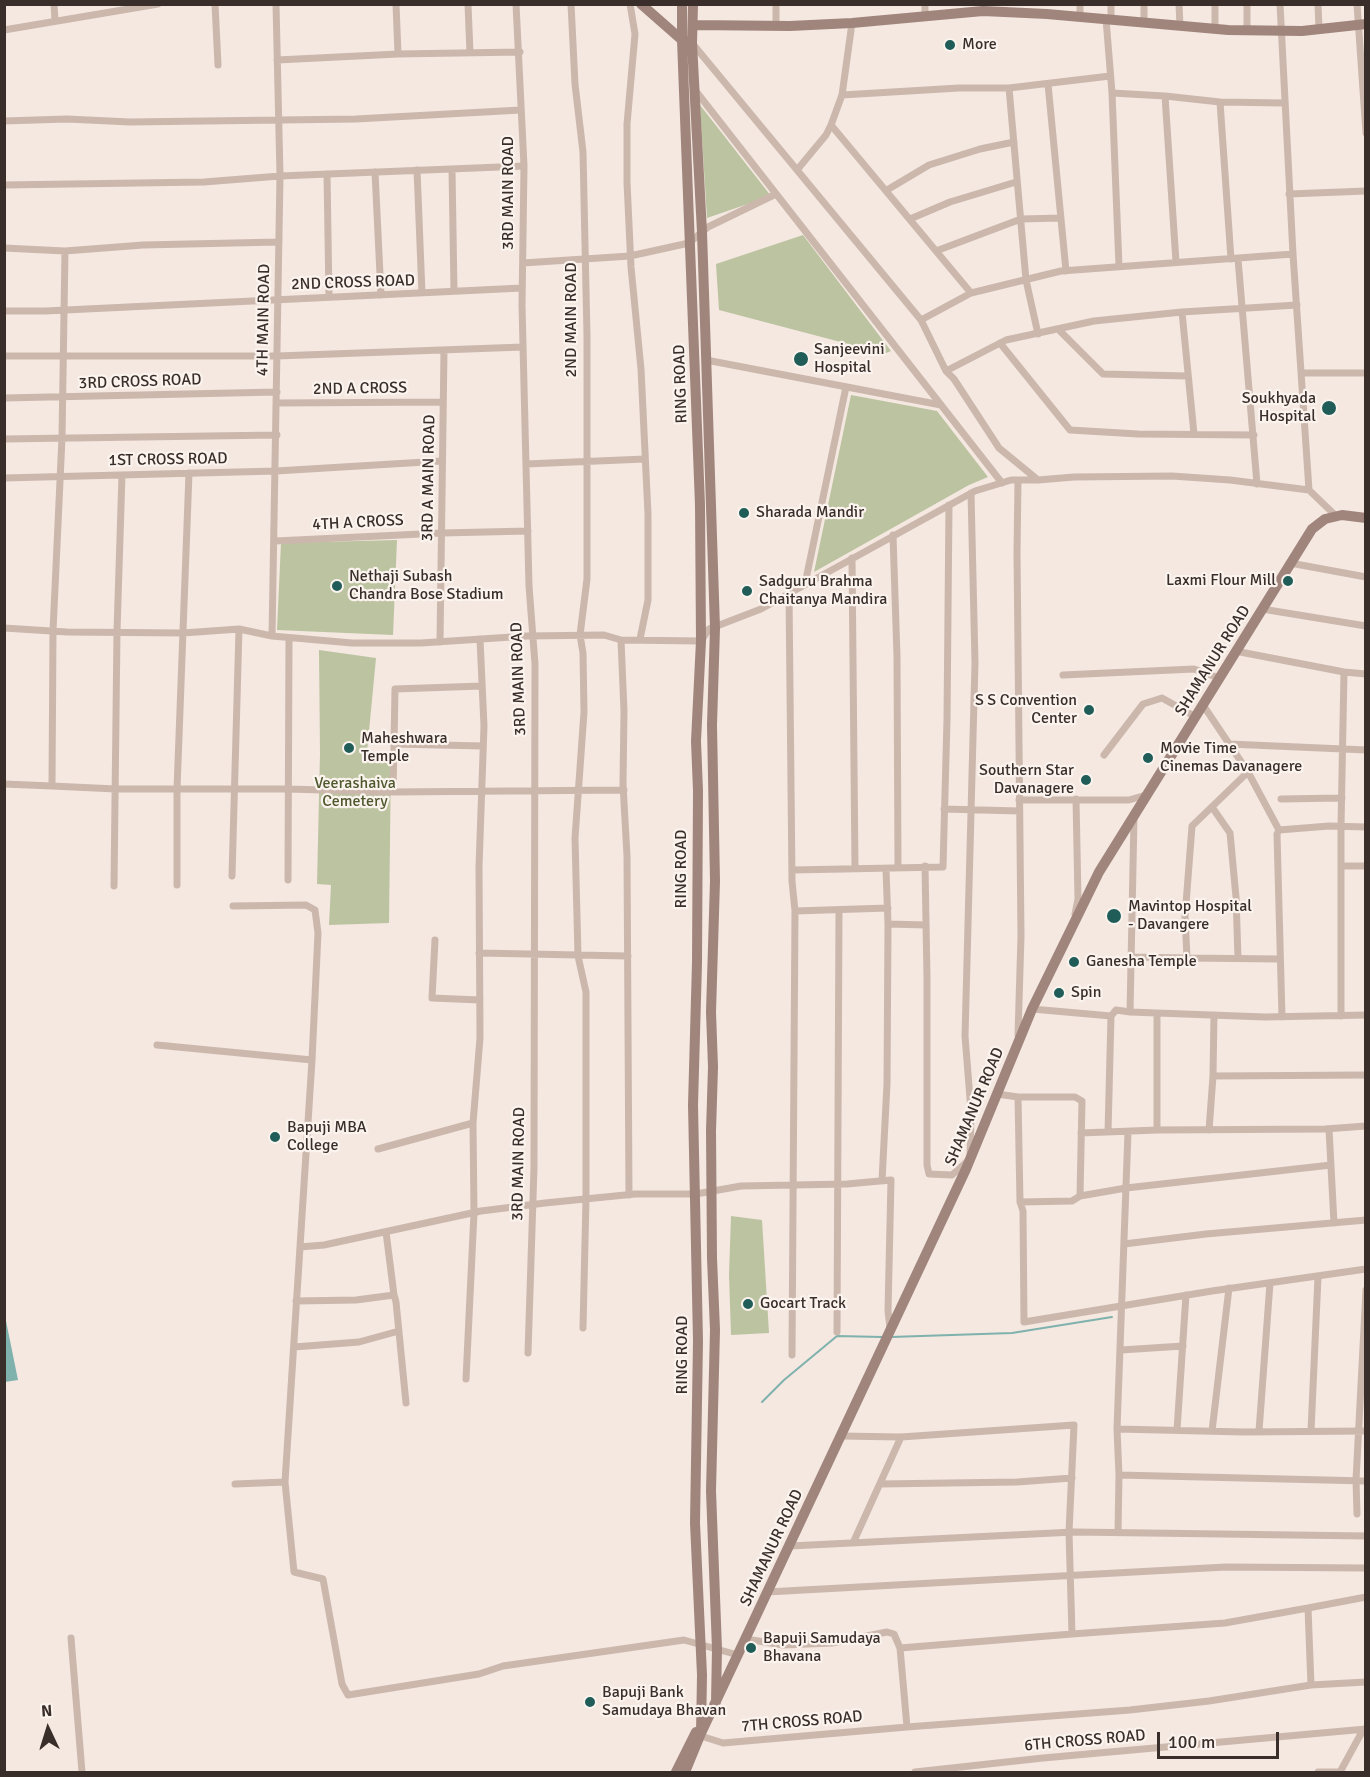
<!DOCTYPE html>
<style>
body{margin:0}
#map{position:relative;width:1370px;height:1777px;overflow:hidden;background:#f4e8e1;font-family:Signika,sans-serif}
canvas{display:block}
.frame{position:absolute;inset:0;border:6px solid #3a2e2b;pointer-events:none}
.north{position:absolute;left:18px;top:1699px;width:60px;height:60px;-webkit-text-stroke:4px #fbf3ee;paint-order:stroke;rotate:356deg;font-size:16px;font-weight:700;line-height:24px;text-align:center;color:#3a2e2b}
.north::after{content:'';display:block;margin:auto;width:21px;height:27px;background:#3a2e2b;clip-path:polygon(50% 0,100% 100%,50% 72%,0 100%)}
.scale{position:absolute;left:1157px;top:1732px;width:122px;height:27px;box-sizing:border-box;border:3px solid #3a2e2b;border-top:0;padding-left:8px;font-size:18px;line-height:21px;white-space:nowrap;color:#3a2e2b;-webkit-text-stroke:4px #fbf3ee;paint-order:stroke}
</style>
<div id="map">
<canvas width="1370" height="1777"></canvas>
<div class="frame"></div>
<div class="north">N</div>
<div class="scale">100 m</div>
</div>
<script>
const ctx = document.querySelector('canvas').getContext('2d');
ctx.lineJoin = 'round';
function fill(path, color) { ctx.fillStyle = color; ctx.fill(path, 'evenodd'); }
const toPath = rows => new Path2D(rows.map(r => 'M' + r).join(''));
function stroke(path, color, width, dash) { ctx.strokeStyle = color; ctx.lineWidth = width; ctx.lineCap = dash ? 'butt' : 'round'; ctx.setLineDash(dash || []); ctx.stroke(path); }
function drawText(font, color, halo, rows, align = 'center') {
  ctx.font = font + ' Signika,sans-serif'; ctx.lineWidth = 4.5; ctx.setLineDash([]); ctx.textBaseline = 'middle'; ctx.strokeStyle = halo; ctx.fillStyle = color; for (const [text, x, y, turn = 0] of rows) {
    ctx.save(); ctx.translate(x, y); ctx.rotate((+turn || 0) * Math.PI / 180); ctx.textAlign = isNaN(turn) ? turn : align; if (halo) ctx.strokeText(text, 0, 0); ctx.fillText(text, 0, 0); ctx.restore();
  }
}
fill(toPath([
 [700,105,771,196,707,218],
 [803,235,891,351,886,353,871,350,719,310,716,264],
 [851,395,937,411,988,477,969,485,814,572],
 [397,540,393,635,277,630,281,543],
 [319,650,376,658,367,752,391,756,389,923,329,925,331,885,317,884,320,754],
 [731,1216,762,1220,769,1333,731,1335,729,1275]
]), '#bcc3a0');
fill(toPath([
 [4,1311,18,1380,5,1382,4,1382]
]), '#7fb1ad');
stroke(toPath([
 [891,1337,1012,1333,1112,1317],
 [762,1402,784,1380,837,1336,882,1337]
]), '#7fb1ad', 2);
stroke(toPath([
 [54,4,55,21],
 [215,4,218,65],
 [396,4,398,54],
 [468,4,470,53],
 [516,4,524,166,522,305,529,586,535,664,534,1168,528,1353],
 [571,4,575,84,583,152,587,336,587,579,580,635,583,653,584,712,575,838,578,956,586,992,586,1199,583,1328],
 [630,4,635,34,627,124,627,182,631,267,641,369,648,514,648,600,640,639],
 [1080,4,1080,17],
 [1144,4,1144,23],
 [1179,4,1180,26],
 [1215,4,1215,29],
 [1280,4,1293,254,1309,490],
 [1318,4,1319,29],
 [1357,4,1366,133],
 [925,17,925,4],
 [1106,19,1112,93,1119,266],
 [1111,20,1111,4],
 [776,26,776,4],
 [4,30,158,4],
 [1247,30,1247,4],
 [692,43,921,320,946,371,954,379,999,448,1038,480],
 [277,60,398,54,520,52],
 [1048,84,1066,271],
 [1009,88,1026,280,1038,334],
 [695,90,1002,483],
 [1112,93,1165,96,1220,102,1284,103],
 [842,95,959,88,1009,88,1110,76],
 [1165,96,1176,262],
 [1220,102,1231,259],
 [4,121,67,119,130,122,356,119,521,110],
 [831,125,971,293],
 [452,169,454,291],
 [417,170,422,293],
 [797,170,826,135,831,125,842,95,852,23],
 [375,172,381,295],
 [327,174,329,297],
 [4,185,204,182,280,176,524,166],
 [887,190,929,165,980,149,1014,142],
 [1289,194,1366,191],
 [910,219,950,202,1016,182],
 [4,248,65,251,143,245,279,242],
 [936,251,1021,219,1061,218],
 [1238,259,1257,484],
 [523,263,630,256,689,243,708,227,776,194],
 [4,311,45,311,522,288],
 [1182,312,1194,434],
 [921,320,971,293,1061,271,1293,254],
 [1059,330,1103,374,1187,376],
 [1000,343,1070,430,1138,434,1254,435],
 [4,356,277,356,523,347],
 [706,360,941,405],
 [946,371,1006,340,1094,321,1182,312,1297,305],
 [1302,373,1366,373],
 [4,398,277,392],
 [277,403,443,402],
 [4,439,277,435],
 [526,464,645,459],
 [4,478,276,471,442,461],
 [1018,480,1017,553,1021,936,1018,1035],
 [893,535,897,656,898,868],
 [275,541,442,533,528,531],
 [852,558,855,868],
 [1290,563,1366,577],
 [805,584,846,387],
 [789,593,792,881,795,911,792,1355],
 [1262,609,1366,626],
 [4,628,67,632,183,633,239,629,272,636,352,643,421,643,527,636,604,635,621,640,701,641,709,629,761,609,975,491,1011,480,1038,480,1074,477,1172,476,1230,480,1309,490,1336,516],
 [272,636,280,176,276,4],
 [621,640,624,711,623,784,627,856,629,1195],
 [440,642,444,350],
 [1235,651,1344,672,1366,674],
 [1063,675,1194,669,1219,678],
 [482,686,395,689,394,744,483,746],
 [1203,705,1248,772,1279,830,1329,826,1366,827],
 [394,744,393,792,624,790],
 [1229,744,1366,750],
 [1104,755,1143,704,1162,698,1196,717],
 [1248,772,1192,826,1185,917,1187,958,1280,959],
 [4,784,52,786,53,631,62,438,65,251],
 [52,786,116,789,288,789,393,792],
 [1281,799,1342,798],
 [1019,800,1129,800,1146,795],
 [1212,807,1230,833,1236,897,1238,958],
 [944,809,1019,811],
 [1134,818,1130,1012,1265,1017,1366,1015],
 [1279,830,1277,834,1282,1017],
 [925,866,927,978,927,1165,929,1174,952,1175,970,1159,971,1111,965,1036,975,663,971,493],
 [1341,866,1366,866],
 [793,870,943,867,947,720,949,505],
 [232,876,239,629],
 [288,880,289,638],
 [177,885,177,789,189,473],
 [114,886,117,631,122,475],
 [233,906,306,905,315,910,318,933,312,1060,300,1247],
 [795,911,888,908],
 [1075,914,1078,899,1076,799],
 [888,924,926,925],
 [435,940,432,998,480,1000],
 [479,953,628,956],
 [1132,957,1187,958],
 [1032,1009,1111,1016],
 [1214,1015,1213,1076,1366,1075],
 [1341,1016,1341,826,1344,672],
 [157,1045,312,1060],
 [997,1094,1018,1097,1075,1097,1082,1101,1080,1196,1126,1188,1331,1165],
 [1018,1097,1020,1202,1072,1201,1080,1196],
 [1329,1129,1334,1223],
 [1157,1130,1325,1129,1366,1126],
 [1209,1130,1213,1076],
 [1108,1132,1111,1016,1116,1010,1130,1012],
 [1081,1133,1157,1130,1157,1013],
 [378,1149,473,1123],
 [882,1181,887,1084,888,924,886,869],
 [1020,1202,1023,1211,1024,1322,1212,1291,1366,1269],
 [386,1232,394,1295,396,1302,406,1403],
 [1124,1244,1206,1234,1366,1220],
 [296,1301,356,1300,394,1295],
 [837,1332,839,910],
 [294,1347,359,1342,399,1331],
 [1121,1350,1183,1346],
 [466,1379,474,1213,473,1123,480,1038,479,867,484,726,480,639],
 [1117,1429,1244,1432,1366,1431],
 [1177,1430,1186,1295],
 [1212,1431,1229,1288],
 [1259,1431,1270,1283],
 [1311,1431,1318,1277],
 [840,1436,901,1437,1074,1425,1069,1532,1072,1634,900,1648,907,1727,1130,1710,1209,1701,1311,1685,1366,1682],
 [1119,1475,1366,1481],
 [285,1482,294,1572,323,1579,342,1684,348,1695,479,1674,503,1666,684,1640,738,1655],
 [235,1484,285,1482,300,1247,324,1245,481,1211,545,1203,635,1194,696,1194,741,1186,847,1184,891,1180,888,1311,890,1328],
 [880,1484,1017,1482,1072,1478],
 [1357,1514,1356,1480,1366,1290],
 [1118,1532,1119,1475,1117,1429,1128,1132],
 [853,1543,901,1437],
 [790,1546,1074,1532,1366,1536],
 [767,1592,1226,1567,1366,1568],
 [1072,1634,1225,1623,1308,1608],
 [71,1638,82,1772],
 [746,1639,783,1645,832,1643,887,1632,894,1634,900,1648],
 [1311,1685,1308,1608,1366,1597],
 [701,1736,723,1743,907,1727],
 [915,1772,1043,1758,1366,1729],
 [1318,1772,1340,1772],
 [1340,1772,1363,1730]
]), '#ccb7ac', 7);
stroke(toPath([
 [641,4,682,40,686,41],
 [682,4,682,40,700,505,701,641,696,741,698,791,697,963,693,1105,698,1341,695,1523,702,1675,701,1733],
 [693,4,692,43,702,232,715,628,712,725,715,881,711,1012,713,1067,711,1131,712,1258,715,1330,711,1491,717,1649,716,1702],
 [693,25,790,26,852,23,983,11,1047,14,1228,30,1302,31,1366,24],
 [676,1772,696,1732],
 [685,1772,701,1733,966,1169,1032,1009,1099,872,1312,529,1325,519,1342,515,1366,518]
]), '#a0857d', 10);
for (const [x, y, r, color] of [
 [950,45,6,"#205d59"],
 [801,359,8,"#205d59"],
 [1329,408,8,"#205d59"],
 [744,513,6,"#205d59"],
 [1288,581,6,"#205d59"],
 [337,586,6,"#205d59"],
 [747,591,6,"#205d59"],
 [1089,710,6,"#205d59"],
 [349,748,6,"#205d59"],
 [1148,758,6,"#205d59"],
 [1086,780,6,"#205d59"],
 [1114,916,8,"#205d59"],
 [1074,962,6,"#205d59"],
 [1059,993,6,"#205d59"],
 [275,1137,6,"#205d59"],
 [748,1304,6,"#205d59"],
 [751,1648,6,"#205d59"],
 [590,1702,6,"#205d59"]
]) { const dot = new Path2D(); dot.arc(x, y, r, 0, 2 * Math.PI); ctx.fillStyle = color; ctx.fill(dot); stroke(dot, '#fbf3ee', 2); }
drawText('16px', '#3a2e2b', '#fbf3ee', [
 ["More",962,45],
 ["Sanjeevini",814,350],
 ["Hospital",814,368],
 ["Soukhyada",1316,399,"right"],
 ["Hospital",1316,417,"right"],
 ["Sharada Mandir",756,513],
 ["Nethaji Subash",349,577],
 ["Chandra Bose Stadium",349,595],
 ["Laxmi Flour Mill",1276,581,"right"],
 ["Sadguru Brahma",759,582],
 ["Chaitanya Mandira",759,600],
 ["S S Convention",1077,701,"right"],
 ["Center",1077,719,"right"],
 ["Maheshwara",361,739],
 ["Temple",361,757],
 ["Movie Time",1160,749],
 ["Cinemas Davanagere",1160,767],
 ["Southern Star",1074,771,"right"],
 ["Davanagere",1074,789,"right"],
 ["Mavintop Hospital",1128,907],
 ["- Davangere",1128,925],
 ["Ganesha Temple",1086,962],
 ["Spin",1071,993],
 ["Bapuji MBA",287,1128],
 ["College",287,1146],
 ["Gocart Track",760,1304],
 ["Bapuji Samudaya",763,1639],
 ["Bhavana",763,1657],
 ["Bapuji Bank",602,1693],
 ["Samudaya Bhavan",602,1711]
], 'left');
drawText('16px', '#3a2e2b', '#fbf3ee', [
 ["3RD MAIN ROAD",509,193,-90],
 ["2ND CROSS ROAD",353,283,-2],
 ["4TH MAIN ROAD",264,320,-89],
 ["2ND MAIN ROAD",572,320,-90],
 ["3RD CROSS ROAD",140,382,-2],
 ["RING ROAD",681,384,-92],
 ["2ND A CROSS",360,389,-1],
 ["1ST CROSS ROAD",168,460,-1],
 ["3RD A MAIN ROAD",429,478,-89],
 ["4TH A CROSS",358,523,-3],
 ["SHAMANUR ROAD",1213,661,-58],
 ["3RD MAIN ROAD",519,679,-92],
 ["RING ROAD",682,869,-90],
 ["SHAMANUR ROAD",975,1107,-67],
 ["3RD MAIN ROAD",519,1164,-89],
 ["RING ROAD",683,1355,-90],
 ["SHAMANUR ROAD",772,1548,-65],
 ["7TH CROSS ROAD",802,1722,-5],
 ["6TH CROSS ROAD",1085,1741,-5]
]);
drawText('16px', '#4f592e', '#fbf3ee', [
 ["Veerashaiva",355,784],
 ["Cemetery",355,802]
]);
</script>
